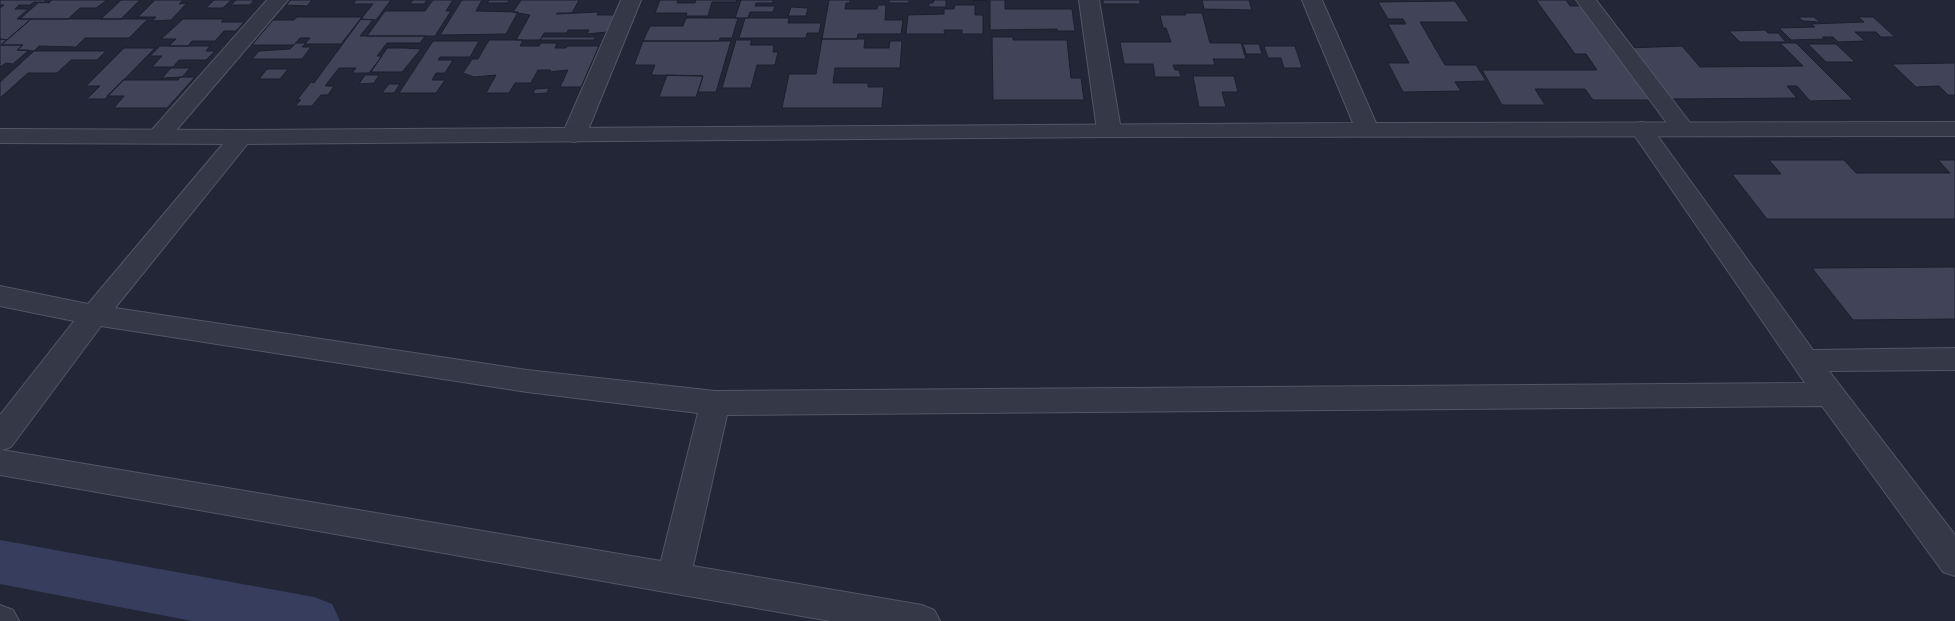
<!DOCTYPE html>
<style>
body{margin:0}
canvas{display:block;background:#222637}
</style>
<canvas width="1955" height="621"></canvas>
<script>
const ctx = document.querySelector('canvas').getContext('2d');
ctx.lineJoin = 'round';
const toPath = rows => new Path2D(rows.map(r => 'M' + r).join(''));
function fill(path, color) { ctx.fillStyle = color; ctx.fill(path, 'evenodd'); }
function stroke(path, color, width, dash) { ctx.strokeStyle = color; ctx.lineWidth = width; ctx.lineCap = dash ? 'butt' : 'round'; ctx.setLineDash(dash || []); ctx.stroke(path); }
fill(toPath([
 [0,540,314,597,332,604,340,621,192,621,0,584,0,540]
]), '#363d5d');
const building = toPath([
 [0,0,46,0,43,3,34,2,30,5,19,5,15,9,28,9,17,19,31,19,7,40,0,39,0,8,4,5,0,5,0,0],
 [52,0,107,0,96,8,80,8,68,19,20,19,39,2,49,3,52,0],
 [121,0,140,0,121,19,101,19,121,0],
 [155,0,183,0,179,4,187,3,171,20,152,21,156,17,138,17,155,0],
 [214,0,231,0,223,8,206,8,214,0],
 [236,0,254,0,250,5,231,5,236,0],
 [291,0,312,0,307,6,286,5,291,0],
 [356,0,391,0,376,20,361,19,373,4,353,4,356,0],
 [413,0,427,0,424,4,410,4,413,0],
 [433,0,453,0,446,11,451,11,435,36,367,36,385,11,425,11,433,0],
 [462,0,482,0,476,11,518,12,506,34,440,35,462,0],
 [489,0,509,0,508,3,487,3,489,0],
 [521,0,579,0,572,13,557,13,556,14,599,12,597,15,614,15,607,32,587,34,589,30,568,30,567,33,544,33,540,40,516,40,530,15,513,12,521,0],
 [660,0,678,0,677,3,695,3,696,0,737,0,736,2,712,2,708,16,686,16,687,13,655,13,660,0],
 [741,0,773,0,773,3,756,3,755,6,775,6,773,12,750,12,748,18,735,18,741,0],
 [829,0,850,0,850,3,846,3,845,9,877,9,878,5,886,5,885,20,903,20,901,34,858,34,857,39,822,39,829,0],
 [889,0,909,0,909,3,889,3,889,0],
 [934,0,946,0,946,7,929,7,929,3,933,3,934,0],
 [974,0,1005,0,1005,9,1072,9,1075,31,1057,31,1057,29,990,30,990,1,974,0],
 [1103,0,1140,0,1140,4,1103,4,1103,0],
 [1202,0,1249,0,1252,10,1204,9,1202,0],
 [1536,0,1566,0,1570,6,1581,6,1653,100,1593,100,1585,89,1535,89,1545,105,1502,105,1482,70,1597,70,1586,54,1575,54,1536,0],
 [1455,1,1469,22,1420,22,1445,65,1476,65,1486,81,1455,82,1461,91,1403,92,1388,63,1409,63,1388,24,1406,24,1403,19,1388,19,1378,2,1455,1],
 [955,5,975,5,975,15,983,15,983,34,962,34,962,30,944,30,945,34,906,34,908,15,944,14,944,9,954,9,955,5],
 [791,7,808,8,806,16,788,16,791,7],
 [1185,13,1202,13,1210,43,1241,43,1246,59,1213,59,1215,65,1173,65,1175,70,1179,70,1181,77,1155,77,1153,64,1124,64,1120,42,1171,42,1166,28,1163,28,1160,15,1186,15,1185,13],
 [297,17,362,17,341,44,305,44,310,38,300,38,294,45,252,45,273,20,294,20,297,17],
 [1798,17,1814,17,1820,22,1803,21,1798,17],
 [1858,17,1873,17,1895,37,1881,37,1876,32,1855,32,1865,41,1838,42,1833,37,1822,37,1825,39,1791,40,1779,28,1815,27,1811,24,1864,22,1858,17],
 [686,18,738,18,732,38,720,38,719,41,643,41,650,26,683,26,686,18],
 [745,18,789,18,788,23,821,23,819,33,807,33,806,38,739,38,745,18],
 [31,19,148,19,129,38,85,38,76,47,39,46,34,51,17,50,23,45,1,45,31,19],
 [183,19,224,19,221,22,244,22,236,31,224,31,215,41,192,41,188,46,169,46,176,39,161,39,183,19],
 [361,19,373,20,360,36,425,36,420,43,387,43,377,56,382,56,369,73,352,73,356,68,339,68,325,86,334,86,328,95,321,95,312,106,295,106,301,100,297,100,311,82,314,83,361,19],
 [1765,30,1768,33,1778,33,1786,42,1740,42,1729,31,1765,30],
 [542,37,596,37,594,40,540,40,542,37],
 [992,37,1013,37,1013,40,1067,40,1071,78,1081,78,1084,100,993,100,992,37],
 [0,39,7,40,1,45,23,45,17,50,29,50,13,64,6,63,0,67,0,39],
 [822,39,865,39,864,48,889,48,890,41,902,41,900,68,835,68,833,83,868,83,868,87,884,87,882,108,782,108,789,74,816,74,822,39],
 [489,40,523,40,520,46,539,46,541,43,557,43,555,48,566,48,568,46,599,46,581,87,560,87,568,70,549,72,551,70,538,70,531,83,515,83,509,93,486,93,496,75,474,77,463,73,472,59,478,59,489,40],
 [736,40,752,40,750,45,774,45,773,52,778,52,775,65,757,65,751,88,722,88,736,40],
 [433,41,479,41,470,57,440,57,438,60,453,60,445,73,436,73,432,80,445,80,436,93,399,93,433,41],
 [643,41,731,41,716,92,698,92,703,76,651,75,655,65,634,65,643,41],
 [296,43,306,43,302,47,311,47,302,59,252,59,259,51,290,49,296,43],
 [1780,43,1796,43,1853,100,1810,101,1797,86,1787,86,1797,98,1669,99,1627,48,1682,46,1700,67,1803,66,1780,43],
 [1243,44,1259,44,1262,54,1246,54,1243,44],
 [1808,44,1836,44,1855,62,1826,62,1808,44],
 [160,46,210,46,206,51,215,51,206,60,179,60,173,67,152,67,162,56,150,56,160,46],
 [1264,46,1295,46,1302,68,1284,68,1281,58,1268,58,1264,46],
 [124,48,155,48,105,99,87,99,100,86,86,86,124,48],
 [387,48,405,48,421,49,402,72,371,72,387,48],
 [34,51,106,51,97,60,71,60,57,73,28,73,0,98,0,82,34,51],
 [1955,63,1955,95,1948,95,1939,86,1916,87,1892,64,1955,63],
 [171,68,190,68,182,77,162,78,171,68],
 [267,69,288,69,280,79,259,79,267,69],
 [365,75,379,75,374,83,359,84,365,75],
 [667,75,703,76,696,97,659,97,667,75],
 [1193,76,1234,76,1238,92,1222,92,1226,107,1199,107,1193,76],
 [180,77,195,77,167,108,114,108,124,96,107,96,123,80,178,80,180,77],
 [389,84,400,84,394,93,382,93,389,84],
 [549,88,547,93,533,94,535,89,549,88],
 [1769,160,1844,160,1856,173,1950,173,1938,160,1955,160,1955,219,1767,219,1732,174,1781,174,1769,160],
 [1955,267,1955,319,1853,320,1812,268,1955,267]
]);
fill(building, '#414458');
stroke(building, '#1d1f2e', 1);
const minor = toPath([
 [267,0,288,0,167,141,159,143,151,141,147,136,151,131,267,0],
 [621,0,641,0,586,135,582,140,574,142,566,140,562,135,621,0],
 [1079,0,1099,0,1121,130,1117,135,1109,137,1101,135,1097,130,1079,0],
 [1576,0,1596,0,1691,124,1694,129,1691,134,1683,136,1675,134,1576,0],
 [1641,122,1649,124,1813,350,1955,348,1955,370,1829,371,1955,535,1955,576,1943,572,1822,406,727,415,693,566,922,605,934,610,940,621,830,621,0,475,0,415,74,321,0,306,0,286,88,304,233,132,241,130,249,132,253,137,249,142,115,308,527,370,715,391,1805,383,1630,129,1633,124,1641,122],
 [101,326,527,392,698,413,661,561,2,450,11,447,101,326],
 [0,605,13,610,19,621,0,621,0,605]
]);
const tertiary = toPath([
 [1302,0,1322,0,1376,123,1955,122,1955,136,1109,137,241,144,0,143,0,129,241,130,1353,123,1302,0]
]);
stroke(minor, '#535565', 2);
stroke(tertiary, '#535565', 2);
fill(minor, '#353847');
fill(tertiary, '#353847');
</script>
